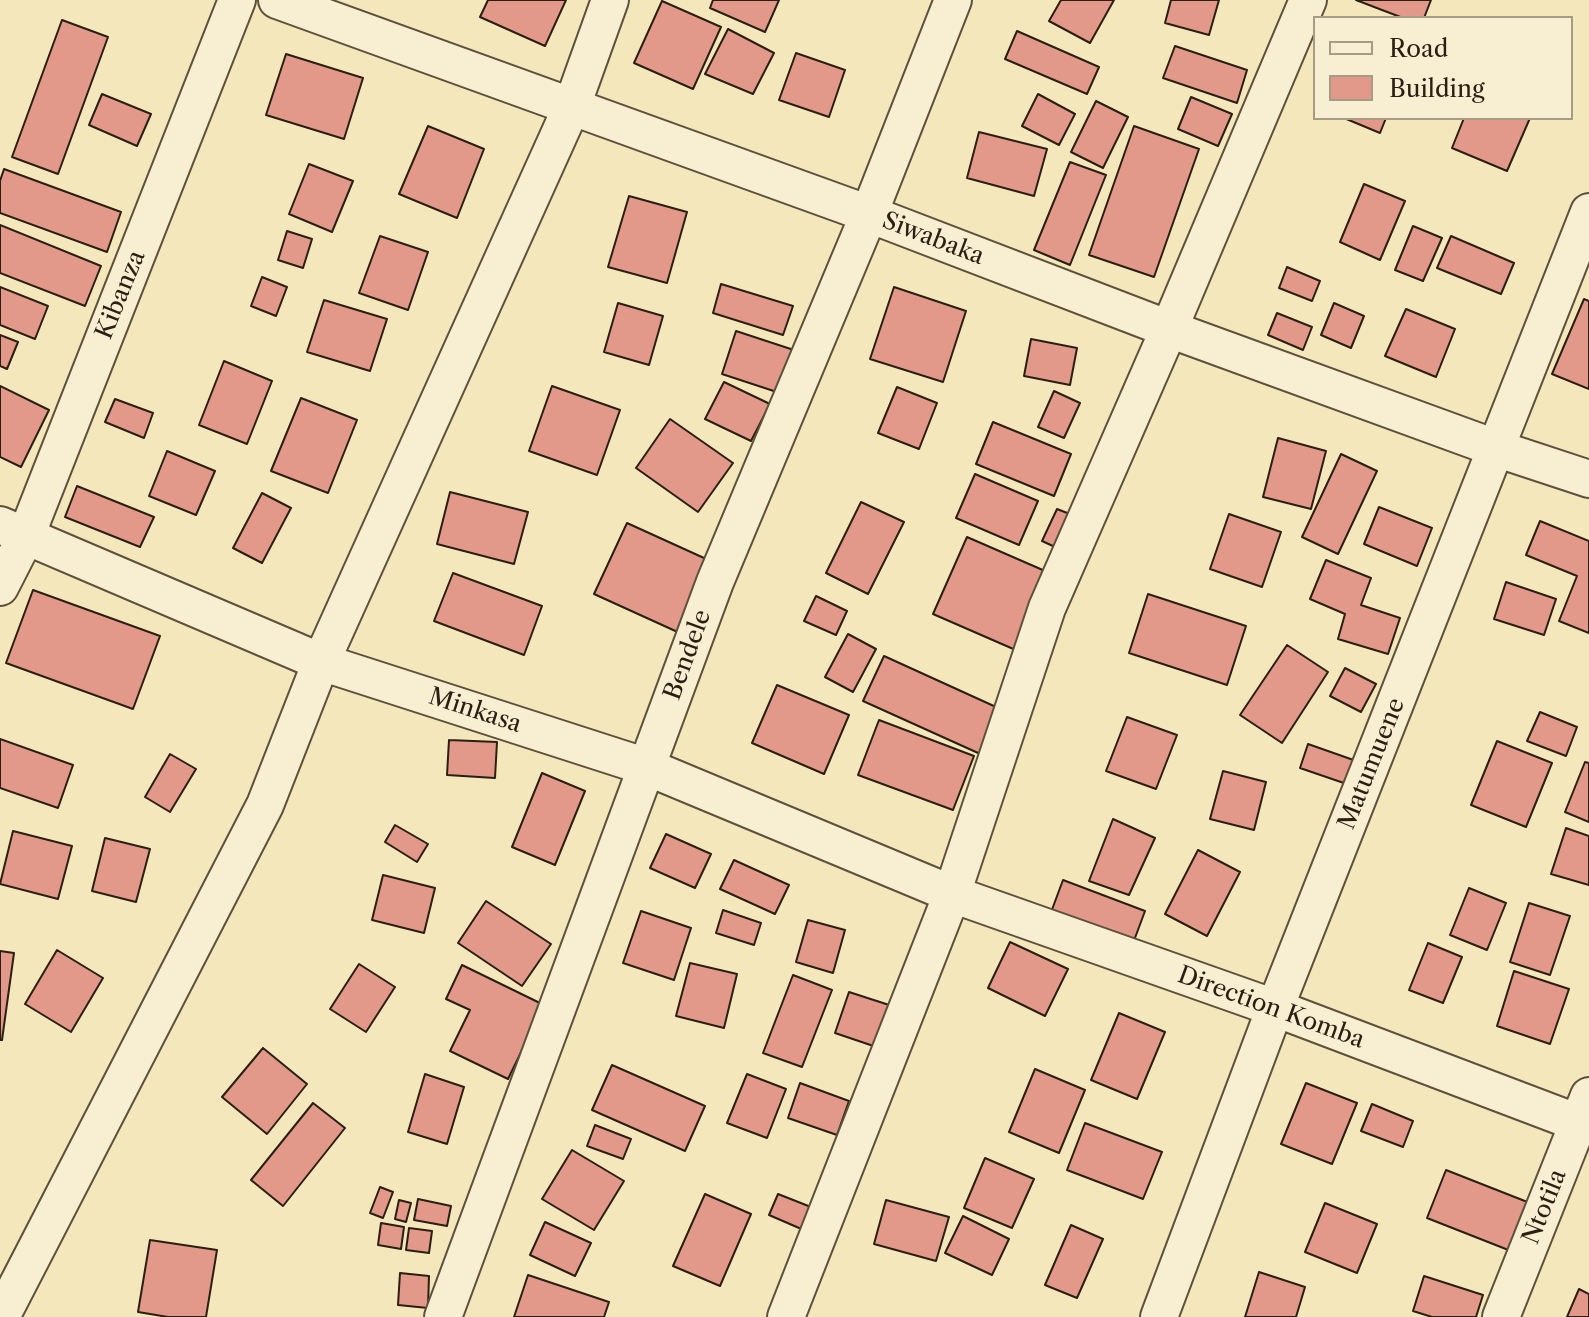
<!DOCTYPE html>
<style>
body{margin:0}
#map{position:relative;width:1589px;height:1317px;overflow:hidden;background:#f5e7bc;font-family:"Libre Caslon Text",serif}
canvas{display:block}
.legend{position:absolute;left:1313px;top:16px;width:260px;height:104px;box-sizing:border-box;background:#f8efd3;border:2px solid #a69c86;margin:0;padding:10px 14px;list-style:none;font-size:24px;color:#2a1f12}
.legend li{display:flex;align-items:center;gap:16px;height:40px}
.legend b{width:40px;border:2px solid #a69c86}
</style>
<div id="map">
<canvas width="1589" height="1317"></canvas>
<ul class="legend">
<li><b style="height:10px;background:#f8efd3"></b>Road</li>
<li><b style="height:22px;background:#e3998a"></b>Building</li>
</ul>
</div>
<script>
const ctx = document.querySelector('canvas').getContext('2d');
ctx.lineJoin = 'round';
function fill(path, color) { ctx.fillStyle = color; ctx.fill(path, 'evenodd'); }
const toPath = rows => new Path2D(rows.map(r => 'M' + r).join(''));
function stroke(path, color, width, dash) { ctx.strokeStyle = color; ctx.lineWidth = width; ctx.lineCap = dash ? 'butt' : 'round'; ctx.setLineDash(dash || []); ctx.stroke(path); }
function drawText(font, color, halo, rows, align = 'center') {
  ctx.font = font + ' "Libre Caslon Text",serif'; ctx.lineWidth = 6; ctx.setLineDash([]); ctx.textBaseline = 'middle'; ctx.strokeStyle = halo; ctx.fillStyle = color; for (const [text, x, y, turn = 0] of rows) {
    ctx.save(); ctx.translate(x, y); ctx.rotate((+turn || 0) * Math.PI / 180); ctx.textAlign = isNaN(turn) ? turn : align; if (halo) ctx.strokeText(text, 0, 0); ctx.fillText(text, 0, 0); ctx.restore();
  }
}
const building = toPath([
 [488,0,566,0,545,46,480,17,488,0],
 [713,0,779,0,765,32,710,8,713,0],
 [1061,0,1114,0,1090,43,1049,21,1061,0],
 [1171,0,1219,0,1209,35,1165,23,1171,0],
 [1356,0,1431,0,1424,18,1403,18,1356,0],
 [662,1,721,27,693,89,634,63,662,1],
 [62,20,108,37,58,174,12,157,62,20],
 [728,29,774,53,753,94,705,74,728,29],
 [1017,31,1099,67,1087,94,1005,59,1017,31],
 [1175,46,1247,70,1237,103,1163,78,1175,46],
 [796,53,845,70,829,117,779,100,796,53],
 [286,54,363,78,344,139,266,115,286,54],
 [102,94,151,114,137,146,89,125,102,94],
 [1038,94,1075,114,1059,145,1022,126,1038,94],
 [1191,97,1232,114,1218,146,1178,129,1191,97],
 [1096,101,1128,117,1103,168,1071,152,1096,101],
 [1344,118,1386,118,1380,133,1344,118],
 [1464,118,1530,118,1507,171,1452,148,1464,118],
 [428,126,484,149,457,218,399,194,428,126],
 [1134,126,1199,149,1154,277,1089,255,1134,126],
 [979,132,1047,149,1034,196,967,178,979,132],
 [1070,162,1106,175,1070,265,1034,250,1070,162],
 [309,164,353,181,332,232,289,214,309,164],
 [4,169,121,212,107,252,0,213,0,181,4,169],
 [1364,184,1405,201,1380,260,1340,242,1364,184],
 [629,196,687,212,667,283,608,267,629,196],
 [0,225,101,266,85,306,0,273,0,225],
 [1413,226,1442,238,1423,281,1395,270,1413,226],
 [287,231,312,239,303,268,278,260,287,231],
 [380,236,428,252,408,310,359,293,380,236],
 [1451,236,1514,263,1501,294,1437,268,1451,236],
 [1287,267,1320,281,1312,301,1279,288,1287,267],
 [262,277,287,287,276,316,251,306,262,277],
 [721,284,793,306,783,335,713,313,721,284],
 [0,287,48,306,35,339,0,325,0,287],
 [894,287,966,311,943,382,870,359,894,287],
 [1584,299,1589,301,1589,389,1552,374,1584,299],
 [324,300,387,319,370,371,307,352,324,300],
 [618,303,663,316,649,365,604,352,618,303],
 [1334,303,1364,316,1351,348,1321,335,1334,303],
 [1406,309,1455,329,1436,377,1385,356,1406,309],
 [1277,313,1312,327,1303,350,1268,335,1277,313],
 [736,331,806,354,792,397,722,374,736,331],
 [0,335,18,342,7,369,0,366,0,335],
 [1031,339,1077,348,1070,385,1024,376,1031,339],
 [224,361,272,381,247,444,199,425,224,361],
 [724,382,770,404,751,441,705,419,724,382],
 [0,386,49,410,21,467,0,457,0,386],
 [552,386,620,410,597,475,529,451,552,386],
 [897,387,937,403,919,449,878,433,897,387],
 [1054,391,1080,403,1064,438,1038,427,1054,391],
 [301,398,357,420,328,493,271,471,301,398],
 [115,399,153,413,144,438,105,422,115,399],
 [670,419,733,463,698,512,636,468,670,419],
 [993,422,1071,454,1054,496,976,464,993,422],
 [1278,438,1326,451,1311,509,1263,497,1278,438],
 [167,451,215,471,196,515,149,496,167,451],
 [1341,454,1377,471,1338,554,1302,537,1341,454],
 [975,474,1038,501,1019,545,956,518,975,474],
 [77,486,154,517,140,547,65,517,77,486],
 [450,492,528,512,514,564,437,544,450,492],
 [262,493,291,508,262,563,233,548,262,493],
 [861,502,904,522,868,594,826,573,861,502],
 [1379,507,1432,528,1417,566,1364,544,1379,507],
 [1057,509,1080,518,1066,552,1042,541,1057,509],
 [1229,514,1281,532,1262,587,1210,569,1229,514],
 [1540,521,1589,541,1589,633,1559,621,1577,576,1526,555,1540,521],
 [627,523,715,563,682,634,594,594,627,523],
 [967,537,1068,581,1034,658,933,614,967,537],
 [1326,560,1371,578,1361,605,1400,618,1388,654,1338,639,1345,614,1310,599,1326,560],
 [453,573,542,606,524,655,434,621,453,573],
 [1506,582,1556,599,1544,635,1494,619,1506,582],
 [33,590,160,636,133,709,6,663,33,590],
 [1148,594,1246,626,1227,685,1129,653,1148,594],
 [816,596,847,611,836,635,804,621,816,596],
 [848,634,876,649,853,692,825,677,848,634],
 [1287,645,1328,672,1282,743,1240,715,1287,645],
 [884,656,1018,717,998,762,863,701,884,656],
 [1345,668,1376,684,1361,712,1330,696,1345,668],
 [777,685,849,715,824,774,752,743,777,685],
 [1540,712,1577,727,1566,756,1527,741,1540,712],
 [1127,717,1177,735,1156,789,1106,771,1127,717],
 [879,720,974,756,953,810,858,775,879,720],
 [0,739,73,765,58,808,0,788,0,739],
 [449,740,497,742,495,778,447,775,449,740],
 [1497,741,1552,763,1526,827,1471,805,1497,741],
 [1308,744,1379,769,1370,792,1300,768,1308,744],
 [170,754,196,769,170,812,145,797,170,754],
 [1585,762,1589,763,1589,822,1565,812,1585,762],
 [1223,771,1266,782,1254,830,1210,819,1223,771],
 [542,773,585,791,555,865,512,847,542,773],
 [1113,819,1155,838,1129,895,1089,881,1113,819],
 [395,825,428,844,417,862,385,842,395,825],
 [1566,828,1589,836,1589,885,1551,874,1566,828],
 [13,831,72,846,58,899,0,884,13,831],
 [666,834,711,854,695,888,650,868,666,834],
 [105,838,150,849,136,902,92,891,105,838],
 [1198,850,1240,872,1207,936,1165,914,1198,850],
 [734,860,789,885,775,914,720,889,734,860],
 [383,875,435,888,424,933,372,920,383,875],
 [1063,880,1145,911,1132,946,1050,915,1063,880],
 [1469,888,1506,903,1487,950,1450,935,1469,888],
 [486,901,551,944,522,986,458,943,486,901],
 [1529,903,1570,916,1550,975,1510,962,1529,903],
 [723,910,761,923,754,945,716,933,723,910],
 [641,911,691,928,674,980,623,963,641,911],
 [808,920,845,930,833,973,796,962,808,920],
 [1010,942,1068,969,1045,1016,988,988,1010,942],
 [1428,943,1462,957,1443,1003,1409,990,1428,943],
 [57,950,103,978,71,1032,25,1004,57,950],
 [0,951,14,953,2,1040,0,1040,0,951],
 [690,963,737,974,724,1028,676,1016,690,963],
 [359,964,395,987,366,1032,330,1009,359,964],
 [462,965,544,1005,508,1079,450,1051,470,1010,446,999,462,965],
 [1514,971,1569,989,1550,1044,1497,1026,1514,971],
 [793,975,832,990,802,1067,763,1053,793,975],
 [849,992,917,1014,903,1056,835,1033,849,992],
 [1119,1013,1165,1032,1137,1099,1091,1080,1119,1013],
 [263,1048,307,1084,267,1134,222,1097,263,1048],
 [612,1065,705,1106,685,1151,592,1110,612,1065],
 [1035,1069,1085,1090,1059,1153,1009,1132,1035,1069],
 [425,1074,464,1087,447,1144,408,1132,425,1074],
 [747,1074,786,1089,767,1138,727,1123,747,1074],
 [800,1083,849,1101,837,1135,788,1118,800,1083],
 [1306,1083,1357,1103,1332,1164,1281,1144,1306,1083],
 [313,1103,345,1128,283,1206,251,1180,313,1103],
 [1372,1104,1413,1121,1403,1147,1361,1131,1372,1104],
 [1085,1123,1162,1152,1143,1199,1067,1170,1085,1123],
 [595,1125,631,1139,623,1159,587,1146,595,1125],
 [572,1150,624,1181,594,1230,542,1199,572,1150],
 [985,1158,1034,1179,1012,1228,964,1208,985,1158],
 [1446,1170,1535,1205,1516,1253,1427,1218,1446,1170],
 [380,1187,393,1192,383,1218,370,1213,380,1187],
 [705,1194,751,1214,720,1286,673,1266,705,1194],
 [778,1194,816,1209,806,1231,769,1215,778,1194],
 [418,1199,451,1206,447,1226,414,1220,418,1199],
 [399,1200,411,1203,406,1222,395,1219,399,1200],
 [886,1200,949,1217,936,1261,874,1244,886,1200],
 [1325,1203,1377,1224,1357,1273,1305,1252,1325,1203],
 [963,1216,1009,1239,992,1275,945,1253,963,1216],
 [545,1222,591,1243,575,1276,530,1255,545,1222],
 [381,1223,404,1227,401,1249,378,1245,381,1223],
 [1071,1225,1103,1239,1077,1298,1045,1285,1071,1225],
 [409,1228,432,1231,429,1253,406,1250,409,1228],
 [150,1240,217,1250,206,1317,168,1317,138,1312,150,1240],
 [1259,1272,1305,1287,1296,1317,1245,1317,1259,1272],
 [400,1273,429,1276,428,1308,398,1305,400,1273],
 [528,1275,609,1302,604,1317,514,1317,528,1275],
 [1424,1276,1483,1295,1476,1317,1432,1317,1413,1311,1424,1276],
 [1579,1289,1589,1294,1589,1317,1567,1317,1579,1289]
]);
fill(building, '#e3998a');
stroke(building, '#2a1f12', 2);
const minor = toPath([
 [277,0,869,214,1169,329,1498,449,1589,479],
 [0,525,321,662,647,767,952,894,1275,1008,1589,1127],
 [0,587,26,536,237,0],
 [1,1317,265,805,321,662,572,106,610,0],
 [443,1317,715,582,869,214,953,0],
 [786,1317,952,894,1047,608,1169,329,1308,0],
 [1159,1317,1275,1008,1589,212],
 [1501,1317,1589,1096]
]);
stroke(minor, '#5d513c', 40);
stroke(minor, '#f8efd3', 36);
drawText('24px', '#2a1f12', '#f8efd3', [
 ["Siwabaka",933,239,21],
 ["Kibanza",121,295,-68],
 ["Bendele",688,655,-70],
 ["Minkasa",475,711,18],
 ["Matumuene",1372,764,-68],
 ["Direction Komba",1271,1008,20],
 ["Ntotila",1545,1207,-68]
]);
</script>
